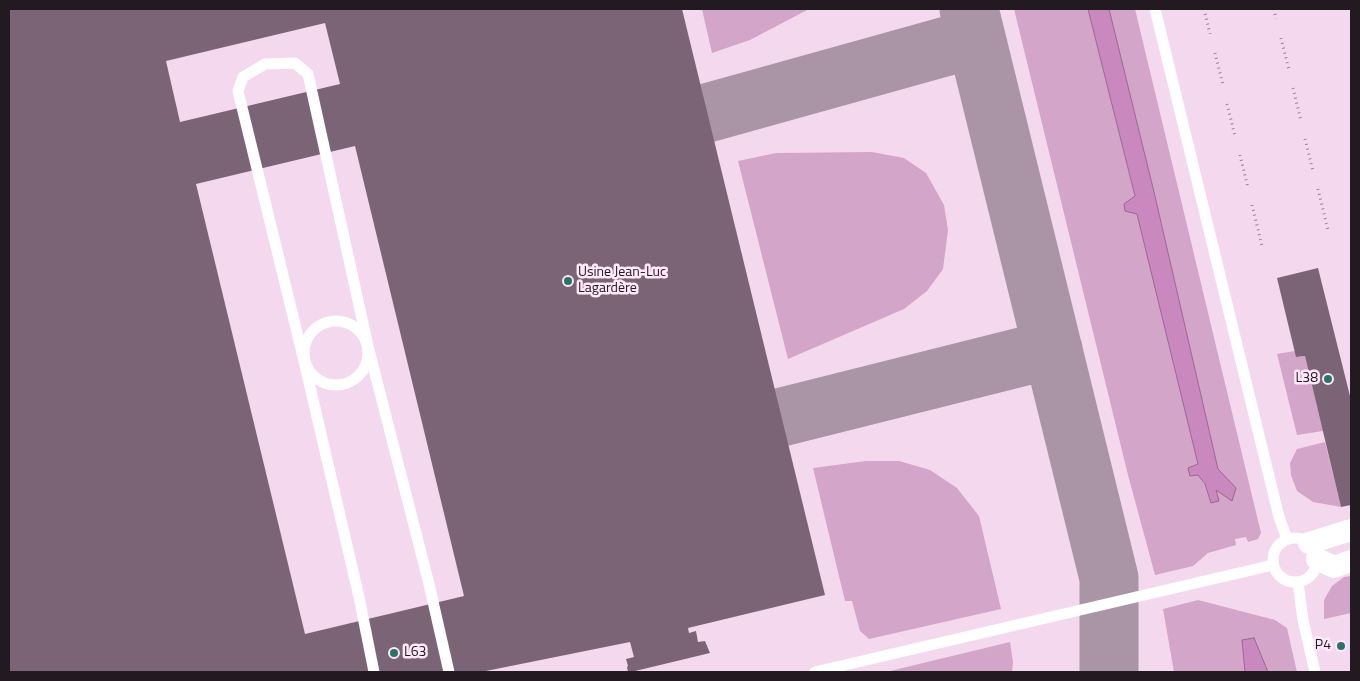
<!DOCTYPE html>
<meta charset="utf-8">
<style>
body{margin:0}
#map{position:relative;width:1360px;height:681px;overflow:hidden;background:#f4d9ee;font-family:"Titillium Web",sans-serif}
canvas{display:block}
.frame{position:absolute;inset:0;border:10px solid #231921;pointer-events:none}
</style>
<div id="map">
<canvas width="1360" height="681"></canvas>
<div class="frame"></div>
</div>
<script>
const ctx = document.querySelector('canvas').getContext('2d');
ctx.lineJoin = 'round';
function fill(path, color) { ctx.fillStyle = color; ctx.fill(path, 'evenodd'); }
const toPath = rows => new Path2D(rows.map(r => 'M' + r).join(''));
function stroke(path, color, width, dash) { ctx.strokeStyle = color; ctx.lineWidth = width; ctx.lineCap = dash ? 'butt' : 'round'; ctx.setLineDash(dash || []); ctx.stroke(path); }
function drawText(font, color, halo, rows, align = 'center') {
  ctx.font = font + ' "Titillium Web",sans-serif'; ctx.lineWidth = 5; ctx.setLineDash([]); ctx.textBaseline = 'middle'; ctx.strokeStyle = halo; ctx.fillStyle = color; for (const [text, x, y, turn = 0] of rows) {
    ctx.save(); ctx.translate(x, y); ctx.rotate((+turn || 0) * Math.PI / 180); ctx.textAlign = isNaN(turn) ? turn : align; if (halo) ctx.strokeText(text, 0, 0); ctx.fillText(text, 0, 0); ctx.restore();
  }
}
fill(toPath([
 [702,9,809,9,750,40,712,53],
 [1014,9,1088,9,1135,197,1124,204,1125,210,1137,213,1198,464,1189,468,1190,475,1198,475,1205,485,1211,503,1215,490,1235,488,1218,469,1154,192,1109,9,1135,9,1261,533,1258,539,1248,542,1246,537,1235,539,1236,545,1208,553,1193,566,1155,575,1128,475],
 [872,152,904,158,926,173,944,205,948,230,943,269,927,291,904,309,788,359,738,161,776,153],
 [1295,351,1297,357,1305,356,1323,431,1297,435,1277,354],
 [1325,442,1341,507,1313,502,1297,491,1291,475,1290,463,1297,449],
 [866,461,899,461,930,470,957,488,979,516,1001,609,869,639,860,631,852,601,845,601,813,468],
 [1351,576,1351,613,1324,619,1324,600,1332,586,1344,577],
 [1198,600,1275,620,1287,628,1297,672,1268,672,1254,638,1242,641,1245,672,1174,672,1163,609],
 [1010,642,1013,662,1012,672,886,672]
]), '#d2a5c9');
const water = toPath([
 [1088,9,1109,9,1154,192,1218,469,1236,488,1232,501,1216,490,1219,501,1211,503,1205,484,1198,475,1190,476,1188,468,1198,464,1137,214,1125,211,1124,204,1135,196,1088,9],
 [1254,638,1268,672,1245,672,1242,640,1254,638]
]);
fill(water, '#ca89be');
stroke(water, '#98678f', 1);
stroke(toPath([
 [969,9,1109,578,1109,672],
 [707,113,976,38],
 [782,417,1053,349]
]), '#aa95a6', 59);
fill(toPath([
 [9,9,682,9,825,595,688,628,689,633,696,631,698,642,705,641,710,653,631,672,628,672,627,667,628,666,626,659,634,657,630,642,481,672,9,672],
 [325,23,340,84,180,122,166,61],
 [355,146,464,596,305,634,196,184],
 [1318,268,1351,400,1351,505,1341,507,1305,356,1296,357,1277,278]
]), '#7c6477');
stroke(toPath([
 [1204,9,1210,34],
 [1274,9,1276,19],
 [1281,38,1289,70],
 [1215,53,1223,85],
 [1293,88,1301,121],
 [1227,104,1235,136],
 [1305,139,1313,171],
 [1240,155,1248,188],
 [1318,189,1328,230],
 [1252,205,1262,246]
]), '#968291', 3, [1, 4]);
stroke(toPath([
 [1155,9,1279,517,1287,539],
 '304 353a32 32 0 1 1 64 0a32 32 0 1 1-64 0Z',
 '1273 560a22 22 0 1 1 44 0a22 22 0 1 1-44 0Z',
 [1298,582,1303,620,1315,672],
 [374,672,359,597,304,361,238,91,243,77,265,64,295,63,308,74,368,346,429,584,449,672],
 [815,672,1273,565]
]), '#fff', 11);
stroke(toPath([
 [1309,543,1351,530],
 [1317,559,1334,567,1351,561]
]), '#fff', 22);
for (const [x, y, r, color] of [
 [568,281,5,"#2b7269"],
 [1328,379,5,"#2b7269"],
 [1341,646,5,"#2b7269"],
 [394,653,5,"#2b7269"]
]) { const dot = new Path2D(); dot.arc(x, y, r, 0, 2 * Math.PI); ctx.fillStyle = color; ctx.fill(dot); stroke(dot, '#fee8f9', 2); }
drawText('14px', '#231921', '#fee8f9', [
 ["Usine Jean-Luc",578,273],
 ["Lagardère",578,289],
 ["L38",1318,379,"right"],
 ["P4",1331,646,"right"],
 ["L63",404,653]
], 'left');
</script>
